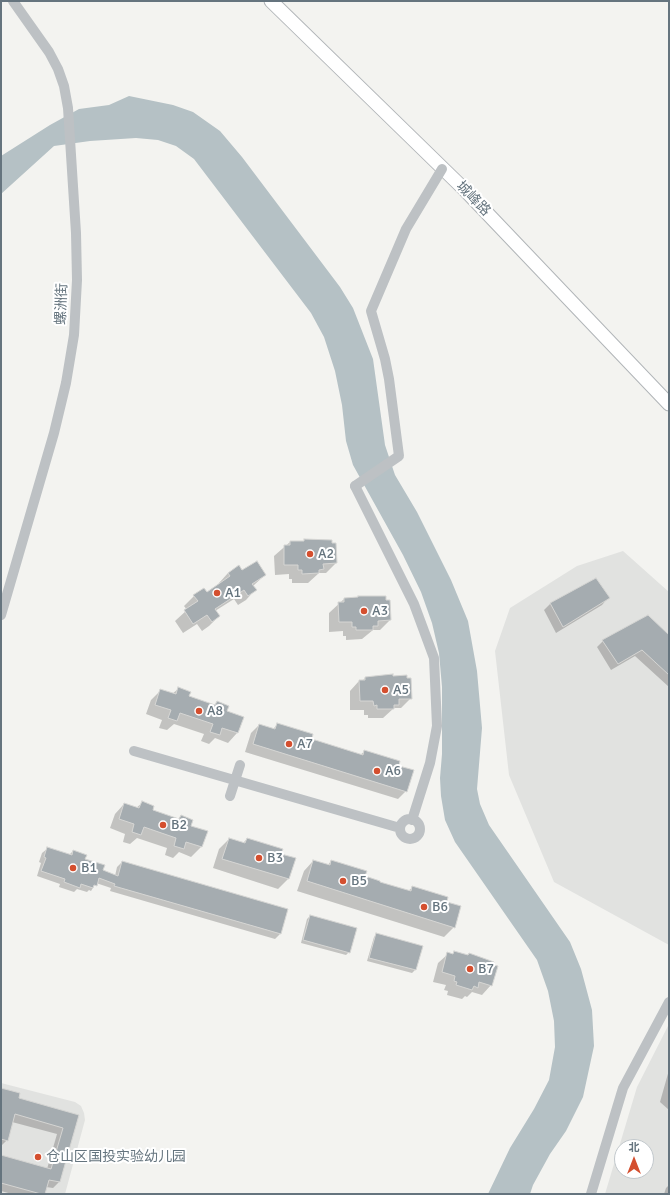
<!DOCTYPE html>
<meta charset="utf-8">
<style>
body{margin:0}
#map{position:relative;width:670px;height:1195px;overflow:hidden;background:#f3f3f0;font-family:Signika,"Noto Sans SC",sans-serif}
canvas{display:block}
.frame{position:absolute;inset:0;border:2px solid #65747e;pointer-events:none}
.north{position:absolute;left:614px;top:1139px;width:40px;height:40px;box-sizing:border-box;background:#fff;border:1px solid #c1c7cb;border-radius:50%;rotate:0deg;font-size:11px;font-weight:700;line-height:16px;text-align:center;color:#65747e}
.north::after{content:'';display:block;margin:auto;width:14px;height:18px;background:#d44f2f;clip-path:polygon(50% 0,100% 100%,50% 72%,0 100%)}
</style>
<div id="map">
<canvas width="670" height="1195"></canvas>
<div class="frame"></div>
<div class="north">北</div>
</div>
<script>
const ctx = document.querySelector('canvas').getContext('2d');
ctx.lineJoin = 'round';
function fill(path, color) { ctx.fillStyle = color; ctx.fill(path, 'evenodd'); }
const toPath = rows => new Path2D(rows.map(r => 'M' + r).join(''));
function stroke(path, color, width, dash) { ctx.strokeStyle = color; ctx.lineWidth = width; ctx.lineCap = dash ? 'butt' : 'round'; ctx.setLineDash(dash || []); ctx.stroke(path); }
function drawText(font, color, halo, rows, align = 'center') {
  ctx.font = font + ' Signika,"Noto Sans SC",sans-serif'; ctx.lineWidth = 4; ctx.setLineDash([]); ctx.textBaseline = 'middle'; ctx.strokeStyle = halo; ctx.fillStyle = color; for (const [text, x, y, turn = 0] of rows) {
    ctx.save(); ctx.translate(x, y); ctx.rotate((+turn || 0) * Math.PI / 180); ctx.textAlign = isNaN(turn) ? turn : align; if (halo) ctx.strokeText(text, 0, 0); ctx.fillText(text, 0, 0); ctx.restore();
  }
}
fill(toPath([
 [623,551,669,592,669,945,554,882,509,775,495,651,510,608,577,566],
 [669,1024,669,1194,605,1194,637,1087],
 [622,1147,646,1147,646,1171,622,1171],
 [1,1083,75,1102,81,1106,84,1113,85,1120,65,1194,1,1194]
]), '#e1e2e0');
fill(toPath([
 [129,96,173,105,193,112,220,131,242,157,340,287,353,308,373,359,385,445,395,475,417,512,451,580,468,621,477,671,482,728,477,789,480,804,489,825,570,942,581,969,592,1010,594,1046,583,1097,566,1131,550,1154,533,1185,530,1194,488,1194,510,1148,534,1109,549,1080,555,1047,554,1021,548,991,537,960,455,842,445,820,441,796,440,778,442,754,442,687,439,653,432,623,421,592,403,555,353,465,346,441,342,405,335,371,324,337,311,313,194,159,176,146,158,140,136,138,90,141,54,146,1,194,1,156,50,125,79,109,109,105]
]), '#b5c1c5');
fill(toPath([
 [305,540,336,563,326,573,319,573,308,583,292,583,292,579,289,579,289,574,275,575,274,556,290,542,303,542],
 [242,572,265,575,253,586,255,590,246,600,238,605,234,599,215,611,219,616,209,626,202,631,197,624,183,633,175,621,187,610,184,606,194,596,207,593,220,585,219,583,228,573],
 [596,579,608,598,602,605,556,633,544,610,550,604],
 [344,599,390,620,380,630,373,630,362,639,346,640,346,636,343,636,343,631,329,632,329,613],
 [669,636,669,687,635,656,611,670,597,647,603,641],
 [365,678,411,698,401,708,394,708,383,718,368,718,368,715,364,715,364,710,350,710,350,691,359,681,362,681],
 [178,689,188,697,214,706,217,703,226,712,237,733,228,743,215,738,209,744,201,741,204,734,174,724,167,730,159,728,162,720,146,714,151,700,161,690,172,694],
 [259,725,273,729,277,725,310,740,360,755,365,751,398,767,406,791,398,799,245,752,251,733],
 [142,803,152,811,177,820,181,816,190,826,206,832,201,847,191,857,179,852,173,858,165,855,167,848,137,838,130,844,123,842,125,834,110,828,115,814,124,804,136,808],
 [229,839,243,843,247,839,280,854,294,859,288,879,278,889,213,868,219,849],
 [47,849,69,855,73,851,84,860,102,871,115,876,117,867,122,862,287,910,280,934,275,939,110,891,111,888,96,883,91,891,89,890,87,892,77,889,74,892,59,887,60,884,37,876,41,863,39,862,42,853],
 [313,861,327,866,331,861,364,877,408,891,413,887,445,902,454,927,444,937,297,891,304,871],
 [310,916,349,952,346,955,301,943,307,919],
 [377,934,422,946,415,970,412,973,367,961,374,937],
 [454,952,492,966,491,985,482,995,472,992,467,997,465,996,462,999,447,995,448,991,444,990,446,985,433,982,438,963,448,954,452,955],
 [669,1070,669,1110,660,1102],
 [1,1089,18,1099,78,1115,59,1182,53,1188,46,1187,44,1194,12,1194,1,1191,1,1156,47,1169,57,1134,12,1122,7,1140,1,1146],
 [669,1185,669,1194,664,1194,666,1188]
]), '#0003');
const building = toPath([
 [304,539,332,540,332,543,336,543,337,563,323,564,324,569,319,570,319,573,302,574,302,570,298,570,298,565,284,565,284,545,290,545,290,541,304,541,304,539],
 [257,561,266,575,252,584,257,590,248,596,244,590,215,609,220,616,212,622,207,615,193,624,184,610,198,601,193,595,204,588,207,592,230,576,228,573,239,565,242,570,257,561],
 [596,578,610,598,563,627,550,603,596,578],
 [358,596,386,596,386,600,390,600,391,620,378,621,378,626,373,626,373,630,356,630,356,627,352,627,352,622,339,622,338,602,344,602,344,598,358,597,358,596],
 [648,615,669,635,669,675,642,650,618,664,602,640,648,615],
 [393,674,393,676,407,675,407,678,411,678,412,699,399,699,399,705,394,705,394,709,377,709,377,705,374,706,373,701,360,701,359,680,365,680,365,677,393,674],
 [178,687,191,692,189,696,215,705,217,701,229,706,227,711,244,717,238,733,222,728,220,735,210,732,213,724,180,713,177,721,168,718,171,710,155,705,160,689,176,694,178,687],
 [277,723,313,734,312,739,363,755,364,750,400,761,399,766,414,770,407,792,253,744,259,724,275,729,277,723],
 [142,801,154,806,153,810,179,819,181,815,193,820,191,826,208,831,202,847,186,842,184,849,174,846,176,838,144,827,141,835,132,832,134,824,119,819,124,803,139,808,142,801],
 [229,838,245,843,247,838,283,849,281,854,296,858,289,879,222,859,229,838],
 [47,847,72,855,73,850,87,855,85,859,105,865,103,870,118,876,122,861,288,909,281,934,114,886,115,884,99,878,97,886,94,885,93,888,81,884,80,888,64,882,65,879,41,871,46,858,44,857,47,847],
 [313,860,330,865,331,860,367,871,365,876,380,881,380,882,411,891,412,886,448,897,447,902,461,906,455,928,307,881,313,860],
 [310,915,357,928,350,953,303,940,310,915],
 [376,933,423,946,416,970,369,958,376,933],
 [454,951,468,955,469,953,494,962,494,965,498,966,492,986,479,982,478,988,474,986,472,990,456,985,457,982,454,981,455,976,442,972,447,952,453,954,454,951],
 [1,1088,20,1093,19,1098,79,1115,60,1182,49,1180,45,1194,41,1194,1,1183,1,1155,51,1169,63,1128,15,1114,8,1141,1,1139,1,1088]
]);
fill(building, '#a5acb0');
stroke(building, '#d5d5d3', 1);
const major = toPath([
 [271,1,465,190,669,404]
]);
stroke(major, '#b1b5b8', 15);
stroke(toPath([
 [355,486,414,604,434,658,437,726,430,763,412,820],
 [1,615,54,433,66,383,74,335,77,280,76,233,68,108,64,86,58,69,49,52,13,1],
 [134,751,400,828],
 [230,796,240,765],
 '400 829a10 10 0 1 1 20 0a10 10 0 1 1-20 0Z',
 [591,1194,623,1088,669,1002]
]), '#bdc1c4', 10);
stroke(major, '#fff', 13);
stroke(toPath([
 [355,486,399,456,389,379,385,359,371,311,406,229,442,169]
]), '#bdc1c4', 10);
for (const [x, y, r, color] of [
 [310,554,4,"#d44f2f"],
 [217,593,4,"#d44f2f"],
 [364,611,4,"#d44f2f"],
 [385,690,4,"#d44f2f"],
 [199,711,4,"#d44f2f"],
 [289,744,4,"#d44f2f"],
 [377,771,4,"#d44f2f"],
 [163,825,4,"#d44f2f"],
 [259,858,4,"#d44f2f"],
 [73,868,4,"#d44f2f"],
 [343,881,4,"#d44f2f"],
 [424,907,4,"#d44f2f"],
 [470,969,4,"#d44f2f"],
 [38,1157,4,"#d44f2f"]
]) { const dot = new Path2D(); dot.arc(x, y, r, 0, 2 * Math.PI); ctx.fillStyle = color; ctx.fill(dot); stroke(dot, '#fff', 1.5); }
drawText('14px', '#65747e', '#fff', [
 ["城峰路",473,199,46],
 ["螺洲街",62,304,-88]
]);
drawText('14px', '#65747e', '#fff', [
 ["A2",318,554],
 ["A1",225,593],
 ["A3",372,611],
 ["A5",393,690],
 ["A8",207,711],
 ["A7",297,744],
 ["A6",385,771],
 ["B2",171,825],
 ["B3",267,858],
 ["B1",81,868],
 ["B5",351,881],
 ["B6",432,907],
 ["B7",478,969],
 ["仓山区国投实验幼儿园",46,1157]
], 'left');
</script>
